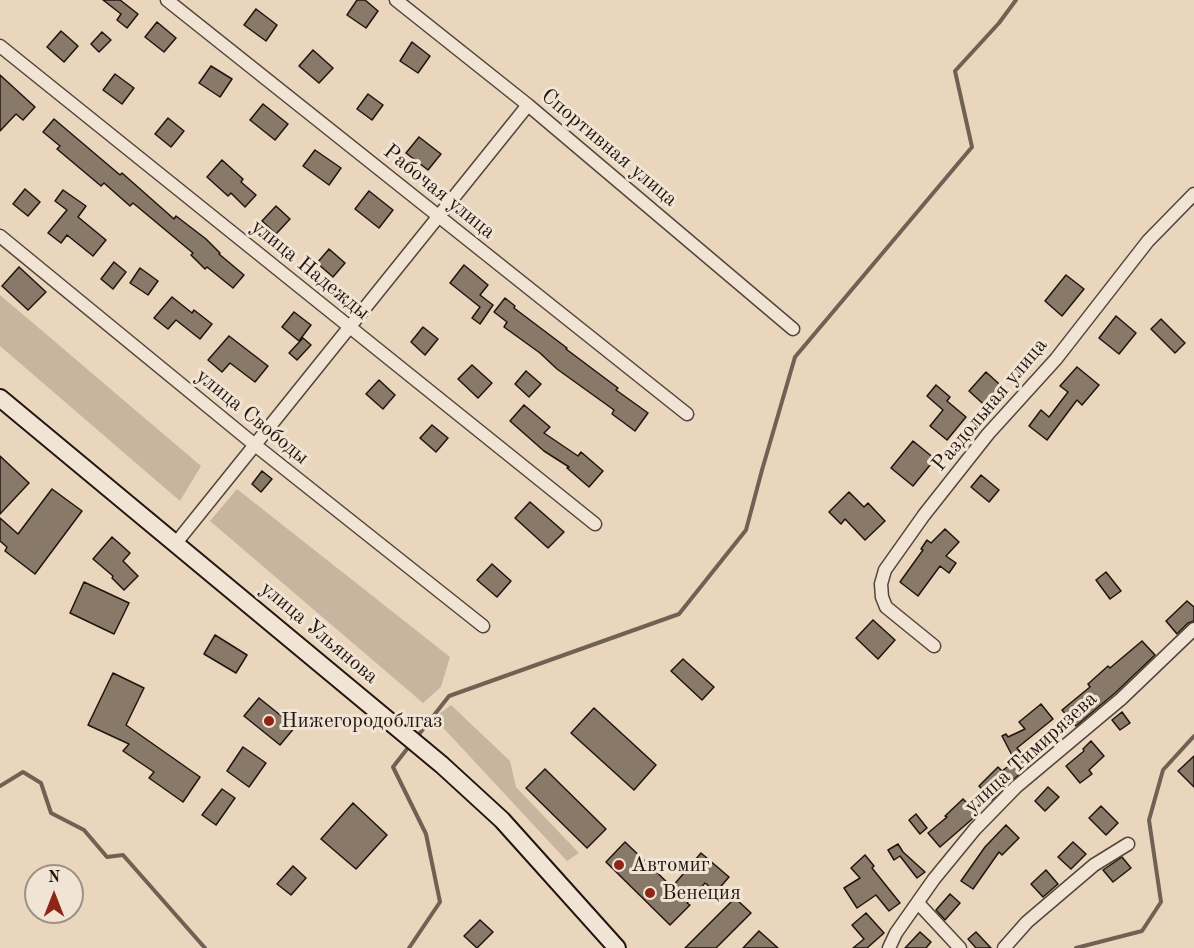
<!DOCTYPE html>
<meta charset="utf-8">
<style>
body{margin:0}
#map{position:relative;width:1194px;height:948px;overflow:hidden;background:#ead6bd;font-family:"Old Standard TT",serif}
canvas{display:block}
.north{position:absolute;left:24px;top:864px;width:60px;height:60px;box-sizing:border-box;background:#f1e4d4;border:2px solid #9d9185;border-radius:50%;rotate:0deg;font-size:16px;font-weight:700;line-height:24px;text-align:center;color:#20150f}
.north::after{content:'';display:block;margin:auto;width:21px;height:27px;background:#8f2418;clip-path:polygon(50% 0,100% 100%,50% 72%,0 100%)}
</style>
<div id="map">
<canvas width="1194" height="948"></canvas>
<div class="north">N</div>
</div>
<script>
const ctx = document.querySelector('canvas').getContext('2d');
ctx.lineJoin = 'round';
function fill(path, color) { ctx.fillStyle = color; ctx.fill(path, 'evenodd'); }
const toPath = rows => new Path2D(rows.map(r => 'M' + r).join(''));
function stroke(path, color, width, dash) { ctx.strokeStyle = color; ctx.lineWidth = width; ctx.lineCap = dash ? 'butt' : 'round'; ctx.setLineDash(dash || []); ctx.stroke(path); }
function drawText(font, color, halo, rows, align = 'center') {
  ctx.font = font + ' "Old Standard TT",serif'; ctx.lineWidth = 6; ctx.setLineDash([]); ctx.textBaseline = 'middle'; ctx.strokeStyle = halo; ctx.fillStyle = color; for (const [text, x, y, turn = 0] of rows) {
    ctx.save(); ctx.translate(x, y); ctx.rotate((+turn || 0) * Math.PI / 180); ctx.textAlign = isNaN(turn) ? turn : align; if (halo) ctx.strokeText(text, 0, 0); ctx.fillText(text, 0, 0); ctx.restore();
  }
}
fill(toPath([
 [0,295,201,466,180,501,0,346],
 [237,489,450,657,441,687,423,703,210,521],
 [451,705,510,761,516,787,579,853,567,861,434,718]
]), '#c8b59f');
stroke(toPath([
 [420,733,449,696,679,614,746,530,762,470,795,357,972,147,955,71,999,23,1016,0],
 [407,749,393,767,426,834,440,902,409,948],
 [0,786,23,772,41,783,51,813,84,830,107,857,123,855,205,948],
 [1076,948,1142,931,1161,902,1149,820,1163,770,1194,736]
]), '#706154', 4);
const building = toPath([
 [103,0,120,0,138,14,127,28,117,20,121,14,103,0],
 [357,0,365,0,378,11,366,28,347,15,357,0],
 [256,9,277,25,266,41,244,25,256,9],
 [157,22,176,38,164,52,145,37,157,22],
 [61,31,78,46,64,62,47,47,61,31],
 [102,32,111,40,99,52,91,44,102,32],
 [412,42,430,56,418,73,400,61,412,42],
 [313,50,333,68,319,83,299,66,313,50],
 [211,66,232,79,220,97,199,83,211,66],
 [115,74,134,88,122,104,103,90,115,74],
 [0,75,35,107,23,120,16,114,0,131,0,75],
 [368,94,383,105,372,120,357,109,368,94],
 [263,104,288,124,275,140,250,120,263,104],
 [168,118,184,131,171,147,155,134,168,118],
 [54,119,120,175,122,173,174,219,176,216,206,239,220,253,219,254,244,275,233,288,207,267,205,269,191,255,193,253,133,203,130,206,104,183,101,186,57,149,60,146,43,132,54,119],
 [419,137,441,154,428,170,406,153,419,137],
 [315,150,341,168,329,185,303,166,315,150],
 [222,160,243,179,241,182,256,195,245,207,231,193,228,196,207,177,222,160],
 [25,189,40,202,28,216,13,204,25,189],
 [63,190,86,206,78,217,106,240,93,256,67,235,61,243,48,233,67,210,55,201,63,190],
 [369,191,393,210,379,228,355,209,369,191],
 [276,206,290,219,276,234,262,221,276,206],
 [329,249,345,263,333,277,317,263,329,249],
 [114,262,126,272,113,289,101,279,114,262],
 [464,265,488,285,480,295,493,305,480,324,472,318,480,307,450,283,464,265],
 [19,267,46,292,28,310,2,286,19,267],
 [140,268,158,281,148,295,130,283,140,268],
 [1066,275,1084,289,1062,316,1045,301,1066,275],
 [172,297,192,313,194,310,212,324,200,339,176,320,168,329,154,318,172,297],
 [505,298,515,306,514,308,567,348,566,349,618,388,616,390,648,413,635,431,612,414,614,410,557,369,540,353,504,327,507,322,494,312,505,298],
 [294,312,311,325,299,341,282,327,294,312],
 [1116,316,1136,333,1119,354,1099,338,1116,316],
 [1161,319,1185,343,1175,353,1151,329,1161,319],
 [423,327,438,339,425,355,411,342,423,327],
 [229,336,268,366,255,382,230,363,222,372,208,360,229,336],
 [303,338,311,345,297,360,289,353,303,338],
 [472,365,492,383,478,398,458,379,472,365],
 [1077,367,1099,385,1082,405,1077,400,1047,440,1029,426,1041,410,1049,417,1068,392,1060,386,1077,367],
 [526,371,541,384,529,397,515,384,526,371],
 [986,372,1008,392,991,411,969,391,986,372],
 [379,380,395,395,383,409,366,394,379,380],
 [936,385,950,397,947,401,966,417,947,440,930,426,943,410,927,396,936,385],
 [524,405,550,427,544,433,578,456,581,452,603,471,589,487,567,468,569,467,544,451,510,421,524,405],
 [432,425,448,438,436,452,420,438,432,425],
 [913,441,935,459,913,486,891,468,913,441],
 [0,456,29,483,0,514,0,456],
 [262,471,272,479,261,492,252,484,262,471],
 [981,475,999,490,989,502,971,487,981,475],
 [52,489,82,511,35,574,5,551,7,547,0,541,0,518,18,534,52,489],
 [849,492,864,507,868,503,885,521,865,540,845,519,841,524,829,512,849,492],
 [530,502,564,532,548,548,515,518,530,502],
 [945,529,959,542,946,556,956,563,949,573,940,566,918,596,900,582,923,550,921,549,927,540,931,543,945,529],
 [112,537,130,553,123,561,138,576,124,590,112,578,113,576,93,559,112,537],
 [492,564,511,581,497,597,477,580,492,564],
 [1106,572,1121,591,1110,599,1096,580,1106,572],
 [84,582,129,603,114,634,70,613,84,582],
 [1187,601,1194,607,1194,621,1188,623,1177,634,1166,621,1187,601],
 [873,620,895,640,878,659,856,638,873,620],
 [215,635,247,655,236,673,204,654,215,635],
 [1142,641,1155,655,1115,693,1076,726,1062,710,1090,687,1088,684,1108,666,1110,668,1142,641],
 [683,659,714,687,702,700,671,671,683,659],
 [113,673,144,688,126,725,200,777,183,802,149,778,154,772,123,751,129,744,88,725,113,673],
 [259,698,295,727,280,745,244,716,259,698],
 [1041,704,1053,719,1017,748,1030,764,992,800,979,786,998,767,1002,771,1015,761,1002,736,1006,734,1008,737,1025,729,1019,722,1041,704],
 [594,708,656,765,634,790,571,733,594,708],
 [1122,712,1130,723,1120,730,1112,720,1122,712],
 [1091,741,1104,756,1089,770,1092,774,1080,783,1066,766,1084,751,1083,749,1091,741],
 [243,747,266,763,249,787,227,771,243,747],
 [1194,756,1194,787,1178,771,1194,756],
 [545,769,606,829,587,848,526,788,545,769],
 [1048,787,1059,797,1045,811,1035,801,1048,787],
 [222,789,235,798,216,825,202,815,222,789],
 [963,799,978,814,940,847,928,833,947,817,945,816,963,799],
 [353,803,387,835,356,869,321,839,353,803],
 [1101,806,1118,823,1106,835,1089,818,1101,806],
 [916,814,927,828,920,834,909,820,916,814],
 [1006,825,1019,838,1002,855,999,852,973,889,961,881,985,847,1006,825],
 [625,842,672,887,701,853,729,877,716,892,705,883,687,903,690,905,670,925,606,862,625,842],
 [1073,842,1086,854,1071,869,1058,857,1073,842],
 [898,844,903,852,925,872,917,878,900,856,894,860,888,850,898,844],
 [865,855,874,866,872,868,900,903,889,911,876,895,857,908,844,888,860,878,851,868,865,855],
 [1122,857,1131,868,1113,882,1103,870,1122,857],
 [293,866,306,878,291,895,277,884,293,866],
 [1046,870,1058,884,1043,897,1031,884,1046,870],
 [950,894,960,903,945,920,936,910,950,894],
 [735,898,751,913,716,948,685,948,735,898],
 [866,913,884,933,867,948,853,948,864,939,852,925,866,913],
 [480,920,493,932,477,948,464,936,480,920],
 [759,931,778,948,743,948,759,931],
 [920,932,931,942,926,948,905,948,920,932],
 [976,932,991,948,976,948,968,939,976,932]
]);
fill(building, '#897969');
stroke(building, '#20150f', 1.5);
const minor = toPath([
 [167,0,687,414],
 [396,0,528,105,793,329],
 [0,46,595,524],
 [0,236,255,445,483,626],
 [176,543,528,105],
 [934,646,886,607,882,597,881,584,885,570,924,515,988,434,1056,359,1148,241,1194,194],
 [918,903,960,948],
 [889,948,896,933,934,879,975,829,1016,787,1121,699,1194,629],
 [1004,948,1027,922,1094,865,1128,844]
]);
const secondary = toPath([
 [0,398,442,765,502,820,617,948]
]);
stroke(minor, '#52453a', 15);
stroke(secondary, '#20150f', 20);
stroke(minor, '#f1e4d4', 12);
stroke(secondary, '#f1e4d4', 16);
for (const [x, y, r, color] of [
 [269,721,6,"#8f2418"],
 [619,865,6,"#8f2418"],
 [650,893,6,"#8f2418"]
]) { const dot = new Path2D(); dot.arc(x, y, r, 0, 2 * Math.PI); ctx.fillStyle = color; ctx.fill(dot); stroke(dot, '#f1e4d4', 2); }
drawText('21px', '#20150f', '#f1e4d4', [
 ["Спортивная улица",609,148,40],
 ["Рабочая улица",439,192,39],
 ["улица Надежды",310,270,39],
 ["Раздольная улица",990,405,-50],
 ["улица Свободы",252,417,39],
 ["улица Ульянова",319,633,40],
 ["улица Тимирязева",1031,753,-42]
]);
drawText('21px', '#20150f', '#f1e4d4', [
 ["Нижегородоблгаз",281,721],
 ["Автомиг",631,865],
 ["Венеция",662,893]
], 'left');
</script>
